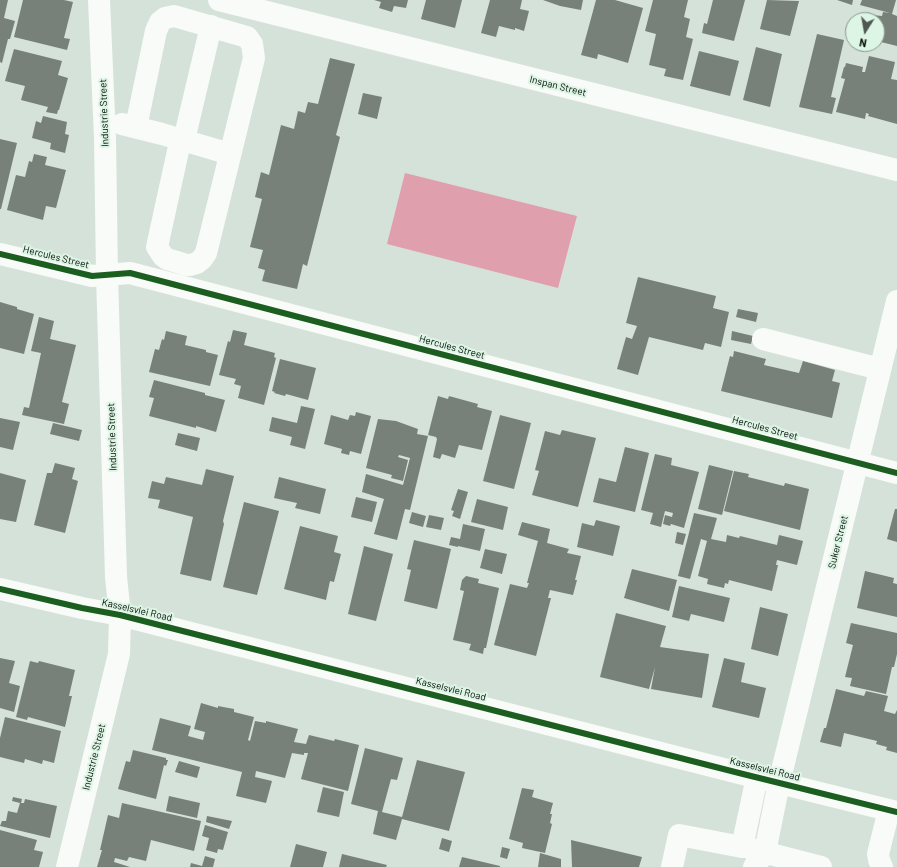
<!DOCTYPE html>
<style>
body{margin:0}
#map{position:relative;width:897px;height:867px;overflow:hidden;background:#d5e2d9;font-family:Barlow,sans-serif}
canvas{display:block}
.north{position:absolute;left:845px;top:12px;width:40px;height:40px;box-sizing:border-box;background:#ddf5e4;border:1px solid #87998c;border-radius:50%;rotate:191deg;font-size:11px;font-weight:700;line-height:16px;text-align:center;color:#070e09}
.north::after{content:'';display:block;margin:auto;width:14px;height:18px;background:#4f5852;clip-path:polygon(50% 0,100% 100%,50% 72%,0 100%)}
</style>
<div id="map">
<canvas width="897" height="867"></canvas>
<div class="north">N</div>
</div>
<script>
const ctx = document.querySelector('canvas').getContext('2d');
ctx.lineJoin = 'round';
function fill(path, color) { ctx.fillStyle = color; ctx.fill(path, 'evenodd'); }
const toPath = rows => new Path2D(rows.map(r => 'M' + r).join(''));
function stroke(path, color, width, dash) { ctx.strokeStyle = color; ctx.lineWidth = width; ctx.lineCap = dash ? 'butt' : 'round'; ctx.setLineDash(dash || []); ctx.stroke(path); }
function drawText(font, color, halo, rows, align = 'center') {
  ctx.font = font + ' Barlow,sans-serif'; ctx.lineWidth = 4; ctx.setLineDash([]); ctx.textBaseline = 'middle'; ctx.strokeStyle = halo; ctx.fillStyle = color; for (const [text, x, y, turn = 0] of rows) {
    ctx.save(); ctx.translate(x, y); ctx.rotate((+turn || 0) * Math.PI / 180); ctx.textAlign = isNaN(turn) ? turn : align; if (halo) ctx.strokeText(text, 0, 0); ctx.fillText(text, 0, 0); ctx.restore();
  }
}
fill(toPath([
 [405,173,577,216,558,288,387,244]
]), '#e09fac');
fill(toPath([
 [0,0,8,0,4,18,15,21,10,39,8,39,2,63,0,62],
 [23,0,64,0,73,2,64,38,70,39,67,50,14,37],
 [374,0,408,0,406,8,394,6,392,12,379,8,381,2],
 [426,0,462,0,455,28,421,19],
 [490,0,522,0,520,9,529,11,524,31,515,28,515,30,499,26,496,37,481,33],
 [543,0,583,0,581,10,560,6],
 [596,0,615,0,643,8,628,63,598,54,597,59,581,55],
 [653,0,688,0,684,17,690,19,686,37,693,39,683,80,664,76,666,69,649,65,656,34,645,31],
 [713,0,745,0,734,41,702,33,704,23,707,24],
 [767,0,799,1,790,36,760,29],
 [837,0,853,0,852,5],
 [862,0,896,0,892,14,897,16,897,46,877,41,877,20,872,20,873,15,882,16,883,12,890,13,860,5],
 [817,34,844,40,831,97,836,98,832,114,799,107],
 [756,47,782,54,770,107,743,100],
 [14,49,62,61,58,75,68,78,59,110,58,110,57,114,46,112,48,107,21,100,25,86,5,81],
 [699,51,739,61,730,96,690,86],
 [869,56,895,62,891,79,897,80,897,124,868,116,869,114,866,113,865,119,836,112,845,79,841,78,844,67,845,67,846,63,863,67,862,72,865,72],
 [330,58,355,64,336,135,340,137,307,266,303,264,297,289,262,281,265,270,258,268,263,250,250,247,262,199,255,197,261,172,269,175,281,125,294,129,298,111,305,113,308,102,318,104],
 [363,93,382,97,377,119,358,114],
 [43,116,67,122,65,134,69,135,65,153,50,149,51,143,32,138,36,121,41,123],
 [0,139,17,143,1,209,0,209],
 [34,154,47,157,45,165,66,170,56,208,46,206,43,220,7,210,16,175,25,177,29,161,32,162],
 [638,277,716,296,713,308,729,312,721,347,705,343,703,350,649,337,638,375,617,369,626,337,632,339,637,326,626,323],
 [0,302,17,307,17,309,34,314,24,354,0,348],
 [738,309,758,313,756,322,736,317],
 [39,317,54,321,50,339,76,345,62,402,69,404,64,424,22,415,24,407,29,408,41,353,31,351],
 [233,330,247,333,244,345,275,353,274,357,276,358,264,405,238,398,241,386,234,384,236,379,219,375,228,341,230,342],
 [166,331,187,336,185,345,206,350,206,352,218,355,210,386,149,372,155,349,159,350,162,339,164,340],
 [732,331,753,336,751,344,731,340],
 [734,351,766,359,764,365,799,373,803,361,835,370,832,381,840,383,832,418,721,391,730,356,733,357],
 [280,359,316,368,308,400,286,394,285,396,274,393,275,392,272,391],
 [154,380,205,393,205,395,225,400,216,432,196,426,196,428,149,416,154,398,149,397],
 [438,396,448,399,449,396,478,404,477,407,492,411,482,450,459,445,455,458,442,454,440,459,433,457,437,439,436,437,428,435],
 [301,406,315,409,305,449,290,445,292,437,269,431,272,417,297,423],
 [356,412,371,416,361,454,350,451,349,455,341,453,342,449,324,444,331,415,348,420,350,415,355,416],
 [500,415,531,423,514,489,483,481],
 [0,418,20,422,13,450,0,447],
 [378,419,396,421,418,429,417,434,428,436,410,510,405,509,397,540,374,534,384,499,362,492,366,474,403,485,410,458,399,455,398,457,408,460,403,481,391,478,392,475,366,468],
 [53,423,82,430,79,441,50,434],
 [562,430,596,438,578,507,532,495,539,471,535,470,545,431,560,435],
 [178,433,200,438,197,451,175,445],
 [625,447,649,453,635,512,593,502,599,478,616,482],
 [655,454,672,458,671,465,699,472,684,528,671,524,670,526,663,524,665,515,672,517,673,513,665,511,661,527,650,524,653,513,641,510],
 [55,463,75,468,72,479,78,481,65,533,34,525,47,473,52,473],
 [709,465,733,471,722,515,698,509],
 [206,469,234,476,223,521,224,524,211,581,180,574,193,517,158,508,160,500,148,498,152,481,164,484,166,477,202,485],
 [734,471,749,474,748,477,784,486,785,483,809,489,800,530,724,511],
 [0,473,26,480,16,522,0,519],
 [279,477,326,489,320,514,295,508,297,503,274,498],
 [458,489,468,492,460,519,452,516,454,511,451,510],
 [356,497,377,502,372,522,351,517],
 [477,499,508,507,503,530,471,522],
 [244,502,279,511,257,595,223,587],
 [895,509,897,509,897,542,887,539],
 [412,512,426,516,423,527,409,523],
 [694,513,717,518,711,539,726,542,727,535,739,538,740,536,777,545,779,535,803,541,797,565,777,560,776,565,778,565,772,591,729,580,728,584,725,583,724,588,707,584,708,579,698,576,707,541,701,539,690,579,678,576],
 [429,515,444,518,441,530,426,527],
 [596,520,620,526,613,556,577,547,582,523,594,526],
 [522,522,550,529,547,543,569,549,567,553,581,556,575,580,577,580,573,595,550,590,548,598,551,598,536,656,494,645,510,584,527,588,529,583,527,583,538,541,518,535],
 [463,524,485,529,480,551,458,546,458,547,449,545,451,537,460,539],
 [300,526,338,536,334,552,341,554,334,582,330,581,326,600,284,589],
 [677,532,686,534,683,545,675,543],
 [414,540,451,549,437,609,404,601,411,570,407,569],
 [364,546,393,554,376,621,348,614],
 [485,549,507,554,502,574,480,568],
 [632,569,677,580,669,611,624,598],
 [865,571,894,578,893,583,897,584,897,617,857,608],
 [466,576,479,579,478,583,499,588,486,648,484,648,483,654,469,650,471,644,453,640,464,591,460,590,462,580],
 [679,586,730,598,724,622,691,614,689,621,672,617],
 [760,607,788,614,778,656,751,649],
 [616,613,666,626,660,647,709,654,702,698,651,689,655,667,649,689,600,677],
 [851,623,897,633,897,654,894,667,892,667,886,694,850,686,852,678,845,677,853,645,846,643],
 [0,658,15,661,9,683,20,686,14,712,0,708],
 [724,658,745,663,741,682,766,688,759,718,712,707],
 [30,661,38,663,39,661,75,670,69,696,72,696,65,727,28,717,27,720,16,717],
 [836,689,864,696,866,691,888,696,884,711,895,714,897,710,897,753,886,750,887,747,876,744,877,741,844,733,841,747,820,742,824,728,826,728],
 [201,703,218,708,218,706,234,709,234,712,254,717,248,740,250,741,255,721,266,723,266,721,298,729,294,742,306,744,309,735,334,741,335,739,359,745,348,791,301,779,308,753,304,753,304,755,292,753,285,778,256,771,255,777,272,781,266,803,236,796,242,772,152,750,160,718,191,726,188,736,203,740,205,732,194,729],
 [5,717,61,731,54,763,43,760,42,764,25,759,24,763,0,757,0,738],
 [365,748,403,758,397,780,391,779,382,812,402,817,417,760,465,772,449,831,402,819,396,840,373,834,378,811,351,804],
 [133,750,166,758,166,760,168,760,166,766,164,765,156,799,118,789,126,761,130,762],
 [179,761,200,767,197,778,175,772],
 [323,787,344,792,339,817,317,812],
 [522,788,534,790,532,797,553,803,550,814,552,814,550,823,552,824,545,853,522,848,523,843,509,839],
 [169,796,200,803,197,818,166,811],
 [13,797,22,799,21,803,24,803,25,799,57,806,50,838,0,826,2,821,6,821,8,811,17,813,20,803,12,801],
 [122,803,201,821,194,851,151,840,146,861,129,857,127,861,115,858,114,862,130,867,97,867,102,850,100,850,108,815,119,818],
 [207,816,232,821,229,829,206,822],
 [205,825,228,832,223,850,218,849,217,853,206,850,209,838,202,836],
 [0,830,37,840,34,850,43,852,39,867,0,867],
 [442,838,452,841,449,852,439,849],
 [571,840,642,857,639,867,572,867],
 [296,844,327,852,323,867,290,867],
 [502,847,510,849,507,859,500,857],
 [540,853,561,859,561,867,538,867],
 [342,854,387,865,386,867,339,867],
 [205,856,215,859,213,867,190,867,191,863,202,866],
 [462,857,500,866,500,867,459,867]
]), '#77817a');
stroke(toPath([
 [219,0,897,170],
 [122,124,162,134,230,154],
 [136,127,156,31,160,22,165,18,174,16,247,37,252,44,254,58,206,253,202,259,197,263,190,265,187,265,167,259,163,256,157,247,178,151],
 [184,140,211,26],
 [0,254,92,276,130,273,897,473],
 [763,339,880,369],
 [0,589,82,608,120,615,743,774,897,812],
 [751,849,821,867],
 [67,867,119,654,120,615,116,577,107,275,105,138,99,0],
 [672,867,679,835,742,847,757,777],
 [754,867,765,852,779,783,897,301],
 [882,867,879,860,878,854,889,810]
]), '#f9fbf9', 22);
stroke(toPath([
 [0,254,92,276,130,273,897,473],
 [0,589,82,608,120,615,743,774,897,812]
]), '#1b5e20', 6);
drawText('10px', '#070e09', '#ddf5e4', [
 ["Inspan Street",558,86,14],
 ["Industrie Street",104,113,-92],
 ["Hercules Street",56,257,14],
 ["Hercules Street",452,347,15],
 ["Hercules Street",765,428,15],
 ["Industrie Street",112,437,-92],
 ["Suker Street",838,542,-76],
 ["Kasselsvlei Road",137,610,13],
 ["Kasselsvlei Road",451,689,14],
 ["Industrie Street",94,757,-76],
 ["Kasselsvlei Road",765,769,14]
]);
</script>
